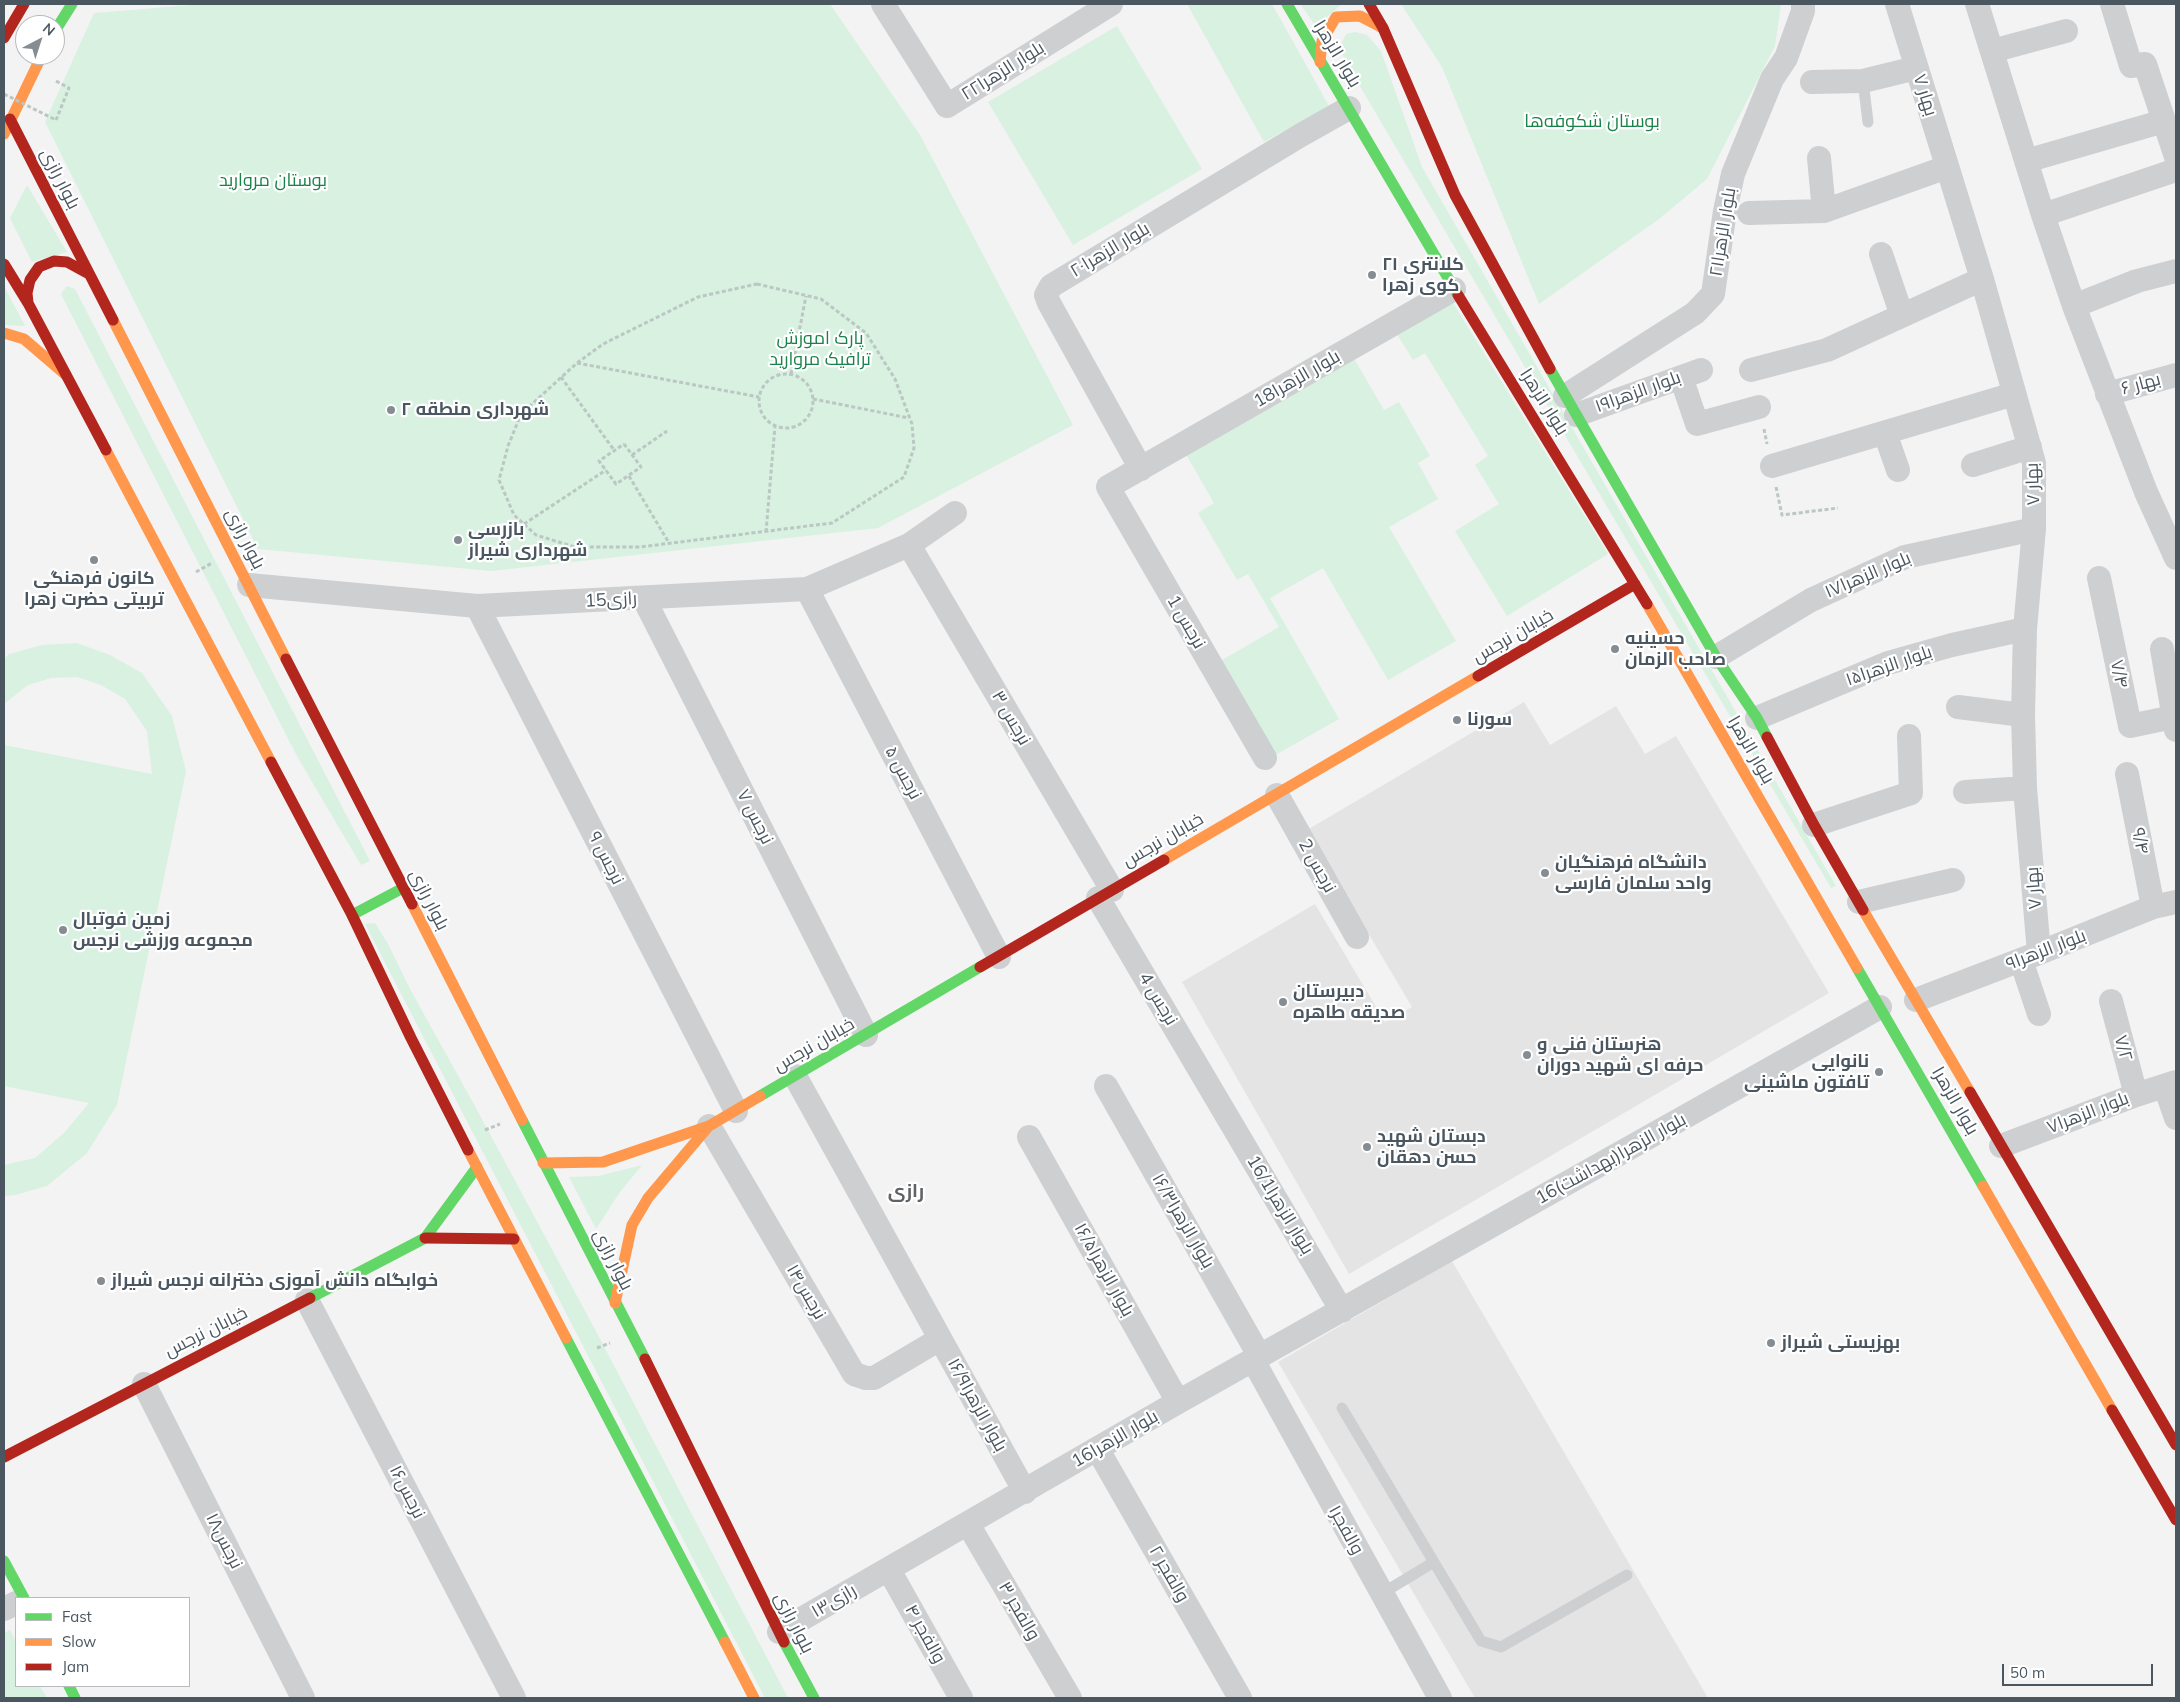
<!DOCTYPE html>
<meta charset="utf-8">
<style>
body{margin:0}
#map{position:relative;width:2180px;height:1702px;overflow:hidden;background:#f3f3f3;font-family:Mulish,sans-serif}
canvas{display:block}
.frame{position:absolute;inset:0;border:5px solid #4a5660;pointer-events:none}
.legend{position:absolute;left:15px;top:1597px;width:175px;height:90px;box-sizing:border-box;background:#fff;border:1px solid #b7bbbf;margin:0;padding:6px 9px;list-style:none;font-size:15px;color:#4a5660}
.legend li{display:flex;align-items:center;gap:10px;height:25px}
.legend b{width:25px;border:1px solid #b7bbbf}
.north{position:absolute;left:15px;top:15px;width:50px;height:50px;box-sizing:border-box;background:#fff;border:1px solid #b7bbbf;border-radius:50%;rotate:40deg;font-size:14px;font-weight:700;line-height:20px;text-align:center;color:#4a5660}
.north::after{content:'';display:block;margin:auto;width:18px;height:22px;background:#858d93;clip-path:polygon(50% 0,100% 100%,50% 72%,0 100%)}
.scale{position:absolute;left:2002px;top:1664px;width:151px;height:22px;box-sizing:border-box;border:2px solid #4a5660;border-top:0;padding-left:6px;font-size:15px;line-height:18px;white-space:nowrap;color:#4a5660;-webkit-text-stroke:4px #fff;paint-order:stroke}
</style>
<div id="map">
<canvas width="2180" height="1702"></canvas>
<div class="frame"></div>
<ul class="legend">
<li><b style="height:6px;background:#63d668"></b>Fast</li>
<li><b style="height:6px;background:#ff974d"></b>Slow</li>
<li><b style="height:6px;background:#b3261e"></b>Jam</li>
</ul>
<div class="north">N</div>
<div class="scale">50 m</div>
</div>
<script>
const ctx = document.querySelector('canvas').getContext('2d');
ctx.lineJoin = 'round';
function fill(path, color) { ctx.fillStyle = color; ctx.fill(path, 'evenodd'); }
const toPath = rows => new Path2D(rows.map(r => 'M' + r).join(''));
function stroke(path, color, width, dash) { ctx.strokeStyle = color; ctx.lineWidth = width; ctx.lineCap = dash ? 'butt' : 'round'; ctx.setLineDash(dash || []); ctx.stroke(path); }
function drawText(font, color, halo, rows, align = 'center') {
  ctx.font = font + ' Mulish,Cairo,sans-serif'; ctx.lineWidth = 4.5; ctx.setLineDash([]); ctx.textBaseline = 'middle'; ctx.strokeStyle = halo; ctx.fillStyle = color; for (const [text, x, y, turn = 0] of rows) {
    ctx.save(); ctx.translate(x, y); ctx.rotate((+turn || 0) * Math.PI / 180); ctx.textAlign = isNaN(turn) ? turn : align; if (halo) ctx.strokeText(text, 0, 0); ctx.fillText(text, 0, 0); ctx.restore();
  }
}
fill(toPath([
 [1524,702,1550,745,1616,706,1645,754,1676,736,1829,993,1349,1274,1182,982,1315,904,1385,1022,1412,1007,1307,830],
 [1452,1261,1708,1698,1475,1698,1278,1362]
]), '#e5e4e5');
fill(toPath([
 [204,4,830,4,920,135,1073,425,878,528,491,571,258,549,45,122,94,13],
 [1187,4,1272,4,1329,106,1264,142],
 [1304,4,1342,4,1316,27,1301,5],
 [1401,4,1781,4,1775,46,1707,179,1659,219,1539,304,1442,67],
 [1117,26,1202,169,1073,245,988,102],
 [1355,32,1367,35,1381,51,1422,167,1836,886,1831,888,1344,59,1340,46,1346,34],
 [27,185,67,252,32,262,10,218],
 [4,286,25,326,4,325],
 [67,286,75,289,370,861,361,865,298,758,61,294],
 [1450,298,1608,554,1507,616,1455,531,1499,504,1475,465,1488,456,1425,353,1413,360,1395,331],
 [1352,355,1384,410,1399,402,1430,456,1418,463,1438,499,1389,527,1456,641,1388,680,1323,568,1270,598,1339,719,1272,757,1217,663,1279,627,1248,574,1237,580,1198,513,1214,503,1184,451],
 [77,643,110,655,142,673,172,716,186,771,117,1105,87,1153,47,1186,15,1195,4,1196,4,1165,35,1158,64,1133,89,1103,4,1086,4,745,152,774,147,731,125,699,101,685,77,677,51,678,28,685,4,704,4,659,9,654,42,645],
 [375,923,388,944,410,989,476,1108,598,1335,788,1698,765,1698,365,924],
 [642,1165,620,1192,596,1229,569,1177,598,1176],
 [10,1630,16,1642,16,1686,40,1686,47,1698,4,1698,4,1633]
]), '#d8f1e1');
stroke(toPath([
 [56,81,69,88,56,120],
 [757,284,821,299,866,333,895,379,912,424,914,448,904,477,832,523,640,547,575,547,536,535,514,515,499,480,508,446,521,414,577,363,603,344,698,297,757,284],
 [577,363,759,397],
 '759 401a27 27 0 1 1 54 0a27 27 0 1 1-54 0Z',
 [791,374,806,296],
 [561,377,614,450],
 [813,399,909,418],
 [1764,429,1767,444],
 [624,444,641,467,616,484,599,461,624,444],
 [632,455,667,431],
 [629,476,669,543],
 [1776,487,1782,515,1838,508],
 [524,524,606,470],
 [766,532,775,426],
 [196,572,212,563],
 [485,1130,500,1124],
 [597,1348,610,1343]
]), '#bbc7c3', 3, [4, 2.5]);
stroke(toPath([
 [1863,81,1868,122],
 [1342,1408,1481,1641,1501,1647,1627,1575],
 [1381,1594,1434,1562]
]), '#cdcfd1', 11);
stroke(toPath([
 [883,4,947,106,1111,4],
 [1897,4,1982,279,2034,463,2034,529,2025,629,2023,715,2025,788,2039,953],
 [1977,4,2043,215,2074,306,2146,492,2176,558],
 [2112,4,2131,66,2145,64,2176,157],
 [1992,51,2066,31],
 [1812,82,1863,81,1916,68],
 [1819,158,1824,211],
 [2026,161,2164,121],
 [1749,213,1824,211,1947,167],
 [2043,215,2176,170],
 [1881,254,1902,316],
 [2074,306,2137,281,2176,271],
 [1751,370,1827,350,1982,279],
 [1681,377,1697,424,1759,407],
 [2107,394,2176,375],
 [1565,396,1695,313,1713,294,1725,211,1733,174,1772,79,1786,58,1803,11,1803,4],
 [1576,415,1701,370],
 [1885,433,1898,470],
 [1973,465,2030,447],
 [1772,466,2014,394],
 [1141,469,1049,303,1046,295,1051,286,1301,135,1349,108],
 [909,545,1112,890],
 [2099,578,2130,726,2173,717],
 [249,585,477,606,807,589,909,545,955,513],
 [807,589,999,957],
 [644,599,866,1035],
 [477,606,736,1111],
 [2162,649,2176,730],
 [1716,657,1811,600,1905,557,2034,529],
 [1958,707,2023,715],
 [1757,718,1888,663,1952,645,2025,629],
 [1265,758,1108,487,1454,289],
 [2127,774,2153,907],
 [1965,792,2025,788],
 [1277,795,1357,937],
 [1814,825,1911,793,1909,736],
 [1098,898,1342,1311],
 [1859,902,1953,880],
 [2021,960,2039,1014],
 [1916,1000,2039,953,2153,907,2176,902],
 [2111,1001,2136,1095],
 [795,1076,1025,1492],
 [1106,1086,1260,1357],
 [2165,1086,2176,1118],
 [709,1126,854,1374,866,1378,874,1378,940,1339],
 [1029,1137,1178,1402],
 [2001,1146,2136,1095,2176,1082],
 [307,1300,514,1698],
 [1253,1360,1440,1698],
 [144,1384,303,1698],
 [1098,1450,1240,1698],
 [968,1524,1070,1698],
 [889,1570,961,1698],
 [4,1609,16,1603],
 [779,1632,1178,1402,1880,1007]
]), '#cdcfd1', 24);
stroke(toPath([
 [1287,4,1458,295],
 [55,31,72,4],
 [1550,369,1716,657,1757,718,1767,737],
 [352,915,403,888],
 [1857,968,1983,1186],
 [760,1096,980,967],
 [522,1120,645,1359],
 [310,1298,425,1238,477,1167],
 [566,1338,725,1642],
 [4,1561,24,1598],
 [784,1642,814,1698],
 [69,1686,75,1698]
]), '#63d668', 11);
stroke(toPath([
 [1320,62,1322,41,1336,17,1360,16,1383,28],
 [4,134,42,55],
 [113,320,286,659],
 [4,333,24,339,66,375],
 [106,450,271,762],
 [1647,604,1857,968],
 [1164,860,1478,676],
 [412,904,522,1120],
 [1863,910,1970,1092],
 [468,1150,566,1338],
 [543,1163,603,1162,709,1126,760,1096],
 [1983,1186,2112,1410],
 [615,1303,632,1225,648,1198,708,1127],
 [725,1642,754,1698]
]), '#ff974d', 11);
stroke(toPath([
 [1369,4,1383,28,1455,195,1550,369],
 [4,38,24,4],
 [10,119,113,320],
 [4,264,28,303,106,450],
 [1458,295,1647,604],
 [28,303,27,293,30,280,39,267,54,261,67,262,89,274],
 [286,659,412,904],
 [1478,676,1635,584],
 [1767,737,1814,825,1863,910],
 [271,762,352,915,411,1038,468,1150],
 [980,967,1164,860],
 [1970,1092,2176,1445],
 [425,1238,514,1239],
 [645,1359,784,1642],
 [2112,1410,2176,1520],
 [4,1457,310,1298]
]), '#b3261e', 11);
stroke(toPath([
 [4,94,56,120]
]), '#bbc7c3', 3, [4, 2.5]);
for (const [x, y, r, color] of [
 [1372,275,5,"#858d93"],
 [391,410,5,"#858d93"],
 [458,540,5,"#858d93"],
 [94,560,5,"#858d93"],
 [1615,649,5,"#858d93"],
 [1457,720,5,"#858d93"],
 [1545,873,5,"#858d93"],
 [63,930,5,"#858d93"],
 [1283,1002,5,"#858d93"],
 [1527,1055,5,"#858d93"],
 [1879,1072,5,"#858d93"],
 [1367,1147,5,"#858d93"],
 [101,1281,5,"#858d93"],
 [1771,1343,5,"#858d93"]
]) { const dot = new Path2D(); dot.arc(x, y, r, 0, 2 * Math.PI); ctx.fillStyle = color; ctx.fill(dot); stroke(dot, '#fff', 2); }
drawText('18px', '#4a5660', '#fff', [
 ["بلوار الزهرا",1337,54,59],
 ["بلوار الزهرا۲۲",1003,71,-32],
 ["بهار ۷",1925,95,73],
 ["بلوار رازی",60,179,63],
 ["بلوار الزهرا۲۱",1723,232,-81],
 ["بلوار الزهرا۲۰",1110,250,-31],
 ["18بلوار الزهرا",1297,379,-30],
 ["بهار ۶",2141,384,-15],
 ["بلوار الزهرا۱۹",1638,392,-20],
 ["بلوار الزهرا",1544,402,58],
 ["بهار ۷",2033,484,-92],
 ["بلوار رازی",245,539,63],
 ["بلوار الزهرا۱۷",1868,575,-23],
 ["15رازی",611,600,-3],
 ["1 نرجس",1186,622,60],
 ["خیابان نرجس",1513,636,-30],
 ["بلوار الزهرا۱۵",1889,666,-19],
 ["۷/۴",2119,674,78],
 ["نرجس ۳",1011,718,60],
 ["بلوار الزهرا",1751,750,60],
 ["نرجس ۵",903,773,62],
 ["نرجس ۷",755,817,63],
 ["خیابان نرجس",1163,840,-30],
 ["۹/۴",2140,841,79],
 ["نرجس ۹",606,858,63],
 ["2 نرجس",1317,866,61],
 ["بهار ۷",2034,888,-94],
 ["بلوار رازی",429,900,63],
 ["بلوار الزهرا۹",2046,950,-21],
 ["4 نرجس",1158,999,59],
 ["خیابان نرجس",814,1045,-30],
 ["۷/۲",2123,1048,75],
 ["بلوار الزهرا",1955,1101,60],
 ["بلوار الزهرا۷",2088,1113,-21],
 ["16بلوار الزهرا(بهداشت)",1611,1159,-29],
 ["بلوار الزهرا16/1",1280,1205,59],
 ["بلوار الزهرا۱۶/۳",1183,1221,60],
 ["بلوار رازی",613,1260,63],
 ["بلوار الزهرا۱۶/۵",1104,1270,61],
 ["نرجس۱۴",806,1292,60],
 ["خیابان نرجس",206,1332,-27],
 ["بلوار الزهرا۱۶/۹",977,1405,61],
 ["16بلوار الزهرا",1115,1439,-30],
 ["نرجس۱۶",407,1492,63],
 ["والفجر۱",1346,1530,61],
 ["نرجس۱۸",224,1541,63],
 ["والفجر ۲",1169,1574,60],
 ["رازی۱۳",834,1601,-30],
 ["والفجر ۳",1019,1611,60],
 ["بلوار رازی",794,1623,63],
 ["والفجر ۴",925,1634,61]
]);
drawText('18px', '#198249', '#fff', [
 ["بوستان شکوفه‌ها",1592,122],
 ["بوستان مروارید",273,181],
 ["پارک اموزش",820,339],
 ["ترافیک مروارید",820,360]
]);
drawText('bold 18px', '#4a5660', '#fff', [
 ["کلانتری ۲۱",1382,265],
 ["کوی زهرا",1382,286],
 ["شهرداری منطقه ۲",401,410],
 ["بازرسی",468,530],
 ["شهرداری شیراز",468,551],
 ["کانون فرهنگی",94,579,"center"],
 ["تربیتی حضرت زهرا",94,600,"center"],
 ["حسینیه",1625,639],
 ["صاحب الزمان",1625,660],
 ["سورنا",1467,720],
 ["دانشگاه فرهنگیان",1555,863],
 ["واحد سلمان فارسی",1555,884],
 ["زمین فوتبال",73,920],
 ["مجموعه ورزشی نرجس",73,941],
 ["دبیرستان",1293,992],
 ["صدیقه طاهره",1293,1013],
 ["هنرستان فنی و",1537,1045],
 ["حرفه ای شهید دوران",1537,1066],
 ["نانوایی",1869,1062,"right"],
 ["تافتون ماشینی",1869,1083,"right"],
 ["دبستان شهید",1377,1137],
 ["حسن دهقان",1377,1158],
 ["خوابگاه دانش آموزی دخترانه نرجس شیراز",111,1281],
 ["بهزیستی شیراز",1781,1343]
], 'left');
drawText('bold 19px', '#5e6367', '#fff', [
 ["رازی",906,1191]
]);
</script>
